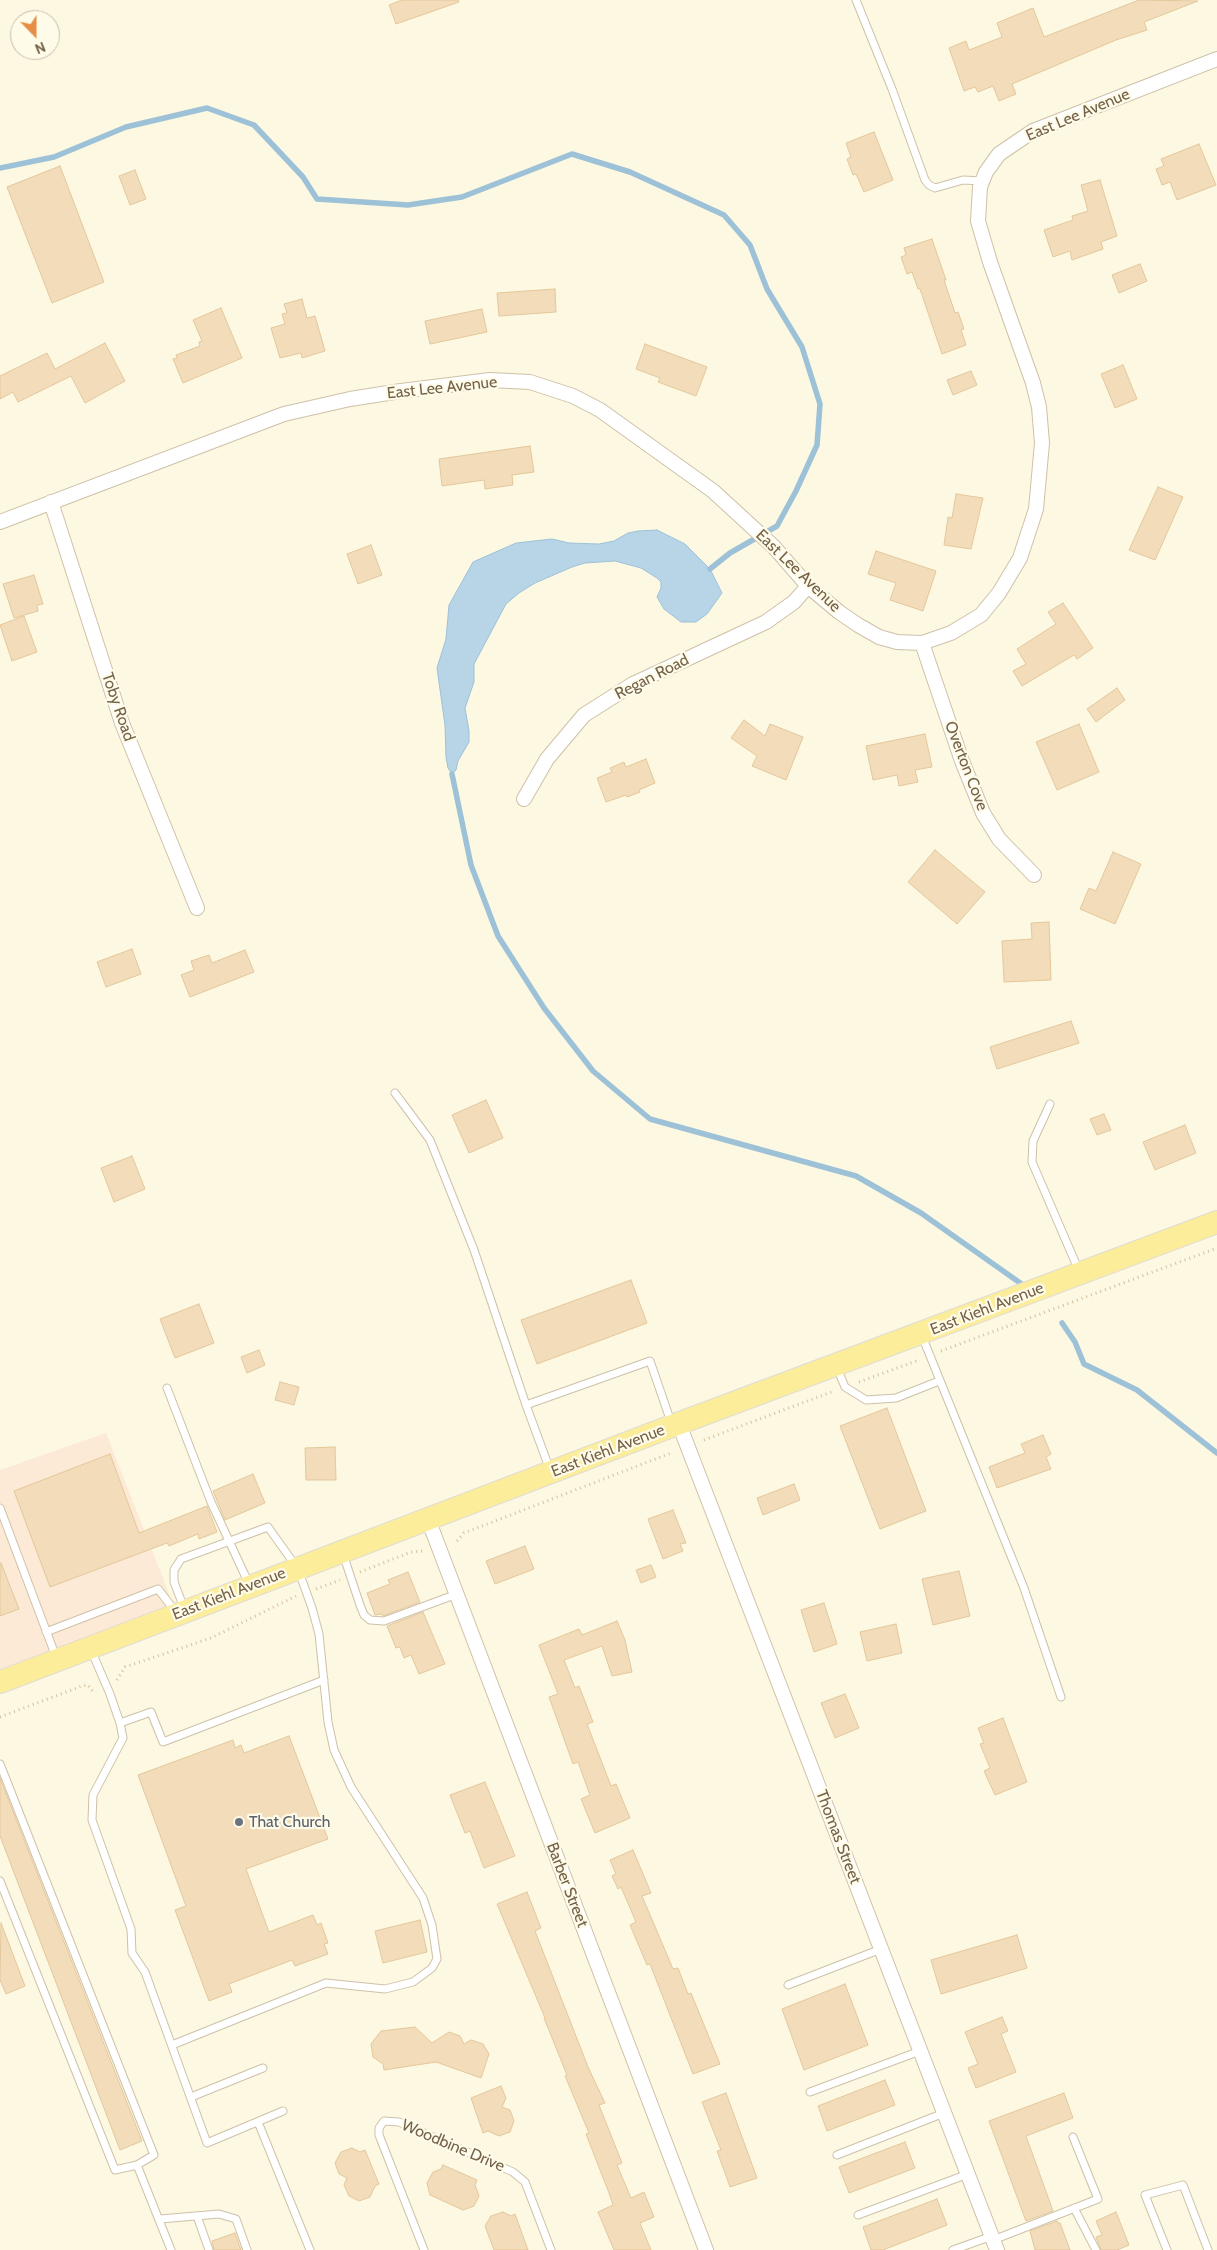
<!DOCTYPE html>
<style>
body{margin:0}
#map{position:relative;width:1217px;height:2250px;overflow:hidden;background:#fcf8e2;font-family:Cabin,sans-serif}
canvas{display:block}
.north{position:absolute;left:10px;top:10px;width:50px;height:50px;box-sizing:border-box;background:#fffbe9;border:1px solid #c7bea9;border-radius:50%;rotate:158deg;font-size:14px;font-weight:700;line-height:20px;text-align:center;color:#746249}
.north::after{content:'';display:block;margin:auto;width:18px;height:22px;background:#e78e46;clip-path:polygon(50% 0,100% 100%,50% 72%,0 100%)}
</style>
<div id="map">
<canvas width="1217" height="2250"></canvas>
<div class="north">N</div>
</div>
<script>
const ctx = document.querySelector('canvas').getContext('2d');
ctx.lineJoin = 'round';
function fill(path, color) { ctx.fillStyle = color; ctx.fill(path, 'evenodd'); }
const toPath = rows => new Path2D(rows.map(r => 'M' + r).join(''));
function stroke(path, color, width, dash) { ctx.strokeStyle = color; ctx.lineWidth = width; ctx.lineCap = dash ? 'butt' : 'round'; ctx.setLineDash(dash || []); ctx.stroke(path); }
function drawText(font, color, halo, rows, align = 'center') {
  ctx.font = font + ' Cabin,sans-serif'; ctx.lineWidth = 4.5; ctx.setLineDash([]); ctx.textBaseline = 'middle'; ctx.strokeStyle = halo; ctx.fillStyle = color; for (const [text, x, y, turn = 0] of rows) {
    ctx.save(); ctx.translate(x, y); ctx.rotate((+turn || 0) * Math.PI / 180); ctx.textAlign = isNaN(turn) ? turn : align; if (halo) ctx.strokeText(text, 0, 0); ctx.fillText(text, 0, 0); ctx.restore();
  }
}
fill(toPath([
 [106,1433,177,1614,0,1682,0,1470]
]), '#fdead6');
const water = toPath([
 [657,530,685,544,710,569,722,593,707,614,696,622,681,622,664,609,657,597,661,588,661,582,657,578,641,568,615,561,585,563,572,567,535,583,519,593,506,604,474,664,474,682,465,708,469,731,469,742,458,761,456,770,452,774,448,768,446,757,445,725,437,668,446,639,449,605,473,562,516,543,552,539,569,543,599,544,614,541,628,533,638,531,657,530]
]);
fill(water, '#b7d5e6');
stroke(water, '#9dc1d7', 1);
stroke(toPath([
 [0,168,54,157,126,127,207,108,254,125,303,177,317,199,408,205,462,197,572,154,630,172,724,215,750,245,767,289,802,347,820,404,817,445,796,491,777,526,730,553,710,569],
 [452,774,471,865,498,936,544,1008,593,1071,650,1119,856,1176,921,1213,1023,1285],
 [1062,1323,1075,1342,1084,1364,1137,1390,1217,1453]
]), '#9dc1d7', 5.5);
const building = toPath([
 [402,0,458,0,459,2,396,24,389,5,402,0],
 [1139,0,1198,1,1144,22,1147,30,1116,40,1012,84,1016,94,999,101,993,86,978,92,975,87,964,91,949,48,966,41,969,50,1002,37,997,23,1033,8,1044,37,1139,0],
 [874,132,893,180,864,192,856,174,853,175,847,159,851,157,846,143,874,132],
 [1199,144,1216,185,1177,200,1170,182,1162,185,1156,169,1164,166,1161,159,1199,144],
 [60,166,104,282,52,303,7,187,60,166],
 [135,170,146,199,130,205,119,176,135,170],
 [1100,180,1117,236,1101,242,1103,249,1072,260,1070,251,1053,257,1044,230,1073,220,1072,216,1088,211,1081,185,1100,180],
 [932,239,946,280,944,280,955,313,958,312,964,329,961,330,966,345,942,354,920,289,918,289,912,272,907,274,901,257,906,255,904,248,932,239],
 [1140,264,1147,281,1119,293,1112,275,1140,264],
 [555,289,556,312,499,316,497,293,555,289],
 [302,299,307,318,315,316,325,351,302,358,301,353,280,358,271,328,285,324,282,314,287,313,284,304,302,299],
 [221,308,242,358,183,383,173,359,177,358,176,355,200,346,199,342,202,341,193,320,221,308],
 [482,309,487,332,430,344,425,321,482,309],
 [105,343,125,381,85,403,71,376,18,402,13,392,0,399,0,376,47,353,55,369,105,343],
 [645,344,707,367,696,396,658,382,660,378,636,369,645,344],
 [1123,365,1137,399,1115,408,1101,374,1123,365],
 [971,371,977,385,953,395,947,380,971,371],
 [530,446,534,472,512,475,513,485,485,489,484,480,442,486,439,459,530,446],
 [1158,487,1183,497,1155,560,1129,550,1158,487],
 [956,494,983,498,971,549,944,545,948,517,952,518,956,494],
 [371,545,382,575,358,584,347,554,371,545],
 [876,551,936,571,923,611,890,600,896,583,868,574,876,551],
 [34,575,43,604,37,605,38,611,14,618,3,584,34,575],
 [1063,603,1093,648,1077,659,1074,655,1022,686,1013,671,1026,664,1017,649,1056,624,1048,612,1063,603],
 [24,616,37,652,12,661,0,625,24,616],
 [1117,688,1125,700,1096,722,1087,709,1117,688],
 [744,720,765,736,770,724,803,737,786,780,752,766,757,756,731,738,744,720],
 [1079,724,1099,772,1057,790,1036,742,1079,724],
 [925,734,932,767,915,770,918,782,899,786,897,775,873,780,866,746,925,734],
 [646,759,655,783,639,790,640,792,627,797,626,795,606,802,597,778,612,772,610,768,624,762,626,767,646,759],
 [935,850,985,892,957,924,908,882,935,850],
 [1113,852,1141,864,1115,924,1080,909,1089,888,1096,891,1113,852],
 [1049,922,1051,980,1004,982,1002,941,1032,939,1031,923,1049,922],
 [132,949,141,974,106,987,97,962,132,949],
 [245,950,254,972,190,997,181,975,194,970,191,961,209,955,212,963,245,950],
 [1071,1021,1079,1043,997,1069,990,1047,1071,1021],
 [486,1100,503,1138,469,1153,452,1115,486,1100],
 [1104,1114,1111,1130,1097,1135,1090,1119,1104,1114],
 [1185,1125,1196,1153,1155,1170,1143,1142,1185,1125],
 [132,1156,145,1189,114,1202,101,1168,132,1156],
 [631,1280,647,1323,537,1364,521,1320,631,1280],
 [199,1304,214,1343,175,1358,160,1319,199,1304],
 [259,1350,265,1365,247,1373,241,1357,259,1350],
 [280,1382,299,1387,294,1405,275,1400,280,1382],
 [887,1408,926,1511,880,1529,840,1426,887,1408],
 [1043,1435,1051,1454,1046,1457,1051,1469,997,1488,989,1467,1025,1453,1021,1444,1043,1435],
 [335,1447,336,1480,306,1480,305,1448,335,1447],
 [110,1454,139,1533,207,1506,217,1532,199,1539,198,1534,169,1546,167,1543,50,1587,14,1491,110,1454],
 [253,1474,265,1503,225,1520,213,1491,253,1474],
 [794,1484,800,1500,763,1515,757,1498,794,1484],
 [673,1510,686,1543,680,1544,683,1551,663,1559,648,1519,673,1510],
 [525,1546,534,1569,495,1584,486,1561,525,1546],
 [1,1563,19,1609,0,1616,0,1564,1,1563],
 [651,1565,656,1577,641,1583,636,1570,651,1565],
 [959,1571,970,1616,933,1625,922,1579,959,1571],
 [408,1572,420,1602,383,1616,382,1614,375,1615,367,1593,390,1584,388,1580,408,1572],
 [824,1603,837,1644,814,1652,801,1610,824,1603],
 [423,1612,445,1664,419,1674,411,1655,404,1658,400,1647,396,1648,387,1626,423,1612],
 [617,1621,625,1640,632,1672,612,1676,602,1646,564,1660,575,1688,579,1686,593,1722,587,1724,611,1786,616,1784,630,1818,595,1833,581,1799,590,1795,578,1762,573,1764,549,1697,558,1694,539,1645,579,1629,582,1635,617,1621],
 [896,1624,902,1653,867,1661,860,1632,896,1624],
 [845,1694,859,1728,835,1738,821,1703,845,1694],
 [1003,1718,1027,1782,995,1795,984,1771,990,1768,980,1744,984,1743,978,1728,1003,1718],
 [289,1736,328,1839,246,1869,269,1932,313,1915,317,1925,321,1923,328,1943,324,1944,328,1954,295,1966,292,1960,229,1984,232,1992,209,2001,175,1910,186,1906,138,1775,233,1740,235,1748,241,1745,244,1753,289,1736],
 [0,1778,142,2141,120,2150,0,1836,0,1778],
 [485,1782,515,1856,484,1868,470,1831,465,1833,450,1795,485,1782],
 [633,1850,651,1893,642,1896,673,1969,678,1968,688,1994,691,1993,720,2064,693,2074,650,1964,647,1965,630,1925,636,1922,621,1887,618,1889,612,1876,616,1874,610,1860,633,1850],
 [527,1892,541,1928,535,1931,588,2067,605,2103,599,2105,622,2163,617,2165,631,2198,644,2192,654,2217,640,2223,651,2250,614,2250,598,2212,613,2205,609,2193,586,2134,589,2133,565,2076,567,2075,544,2018,545,2018,497,1904,527,1892],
 [420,1920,427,1952,383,1963,375,1931,420,1920],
 [1,1923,25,1986,6,1994,0,1980,1,1923],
 [1017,1935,1027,1968,941,1994,931,1960,1017,1935],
 [845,1984,868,2045,804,2070,782,2009,845,1984],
 [1002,2017,1008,2031,1001,2034,1016,2072,976,2088,968,2068,978,2064,965,2032,1002,2017],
 [415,2027,432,2043,449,2032,460,2036,464,2044,471,2040,483,2044,489,2054,481,2078,436,2062,384,2070,383,2064,373,2057,371,2044,381,2031,415,2027],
 [885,2080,895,2105,827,2131,818,2106,885,2080],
 [501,2086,506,2098,502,2107,510,2110,514,2121,510,2132,499,2136,488,2131,483,2133,471,2098,501,2086],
 [726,2093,757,2178,730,2187,717,2151,721,2150,702,2102,726,2093],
 [1064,2093,1073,2118,1026,2136,1053,2211,1026,2221,989,2121,1064,2093],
 [905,2142,915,2168,849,2193,839,2167,905,2142],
 [352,2148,360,2152,365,2150,379,2184,375,2186,370,2197,359,2201,349,2196,344,2185,347,2178,339,2174,335,2163,341,2152,352,2148],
 [443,2165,477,2180,475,2185,479,2196,474,2206,463,2210,430,2195,427,2183,433,2172,441,2169,443,2165],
 [937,2199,947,2225,883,2250,871,2250,863,2227,937,2199],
 [503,2212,511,2216,515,2214,528,2250,494,2250,485,2226,491,2216,503,2212],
 [1116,2212,1129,2245,1117,2250,1101,2250,1096,2237,1102,2235,1096,2221,1116,2212],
 [1057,2221,1058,2223,1060,2223,1070,2250,1035,2250,1030,2231,1057,2221],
 [235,2233,241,2250,214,2250,212,2241,235,2233]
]);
fill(building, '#f2dcba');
stroke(building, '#e4c79a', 1);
const lane = toPath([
 [856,0,892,89,925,180,929,185,935,188,963,180,982,181],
 [395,1093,430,1140,474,1250,526,1405],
 [1050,1104,1033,1141,1032,1162,1079,1271],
 [922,1336,1024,1588,1061,1697],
 [837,1368,845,1387,866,1400,896,1398,939,1381],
 [167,1388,211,1502,249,1584],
 [550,1470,526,1405,650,1361,671,1422],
 [0,1508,56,1657],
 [343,1554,360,1605,364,1615,370,1620,384,1621,457,1594],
 [46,1632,158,1589,175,1611],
 [91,1650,110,1694,120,1723,123,1738,93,1795,92,1820,131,1929,132,1953,145,1972,207,2143,283,2111],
 [120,1723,151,1712,163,1742,324,1680],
 [0,1764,154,2155,137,2165,115,2170,0,1881],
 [788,1985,881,1949],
 [172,2045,326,1983,385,1989,413,1982,432,1968,437,1959,432,1925,423,1898,351,1787,334,1750,328,1722,319,1634,312,1608,298,1569,268,1527,181,1559,174,1570,174,1582,184,1608],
 [810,2092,920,2051],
 [191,2097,263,2068],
 [258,2122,310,2250],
 [837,2155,944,2113],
 [137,2165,171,2250],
 [1074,2208,1096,2250],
 [858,2215,968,2174],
 [197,2216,209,2250],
 [160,2219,219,2214,236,2219,247,2250],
 [993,2240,1098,2199,1073,2137],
 [424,2250,379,2135,379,2128,384,2121,399,2122,513,2172,525,2182,551,2250],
 [953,2250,992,2236],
 [1167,2250,1145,2195,1183,2185,1208,2250]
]);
const street = toPath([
 [51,502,122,723,197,908],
 [0,522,284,414,350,399,401,391,490,380,530,382,573,396,600,410,713,491,774,547,808,586,839,612,858,625,879,637,897,642,922,643,951,633,981,615,999,593,1020,558,1036,509,1042,443,1039,407,1033,383,990,262,978,221,980,187,986,172,999,154,1033,131,1217,59],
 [922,643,962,761,983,813,999,839,1034,875],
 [524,799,547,759,584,715,633,684,766,622,794,602,808,586],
 [679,1424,997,2250],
 [428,1519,706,2250]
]);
const primary = toPath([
 [0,1682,672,1426,1217,1222]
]);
stroke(lane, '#cec1a9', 9);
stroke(street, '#cec1a9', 16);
stroke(primary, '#e0dcd7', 24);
stroke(toPath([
 [941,1351,1217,1248],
 [859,1382,919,1360],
 [704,1440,834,1391],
 [457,1541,464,1533,671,1453],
 [360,1572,411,1552,425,1551],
 [316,1589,340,1580],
 [117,1680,125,1667,211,1638,296,1596],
 [0,1717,82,1686,88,1685,94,1693]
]), '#d6c09d', 3, [1, 4]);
stroke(lane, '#fff', 7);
stroke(street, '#fff', 14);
stroke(primary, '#fbed9a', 22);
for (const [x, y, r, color] of [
 [239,1822,5,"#6b7280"]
]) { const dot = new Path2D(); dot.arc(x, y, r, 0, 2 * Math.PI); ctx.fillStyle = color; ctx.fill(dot); stroke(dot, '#fffbe9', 2); }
drawText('16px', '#746249', '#fffbe9', [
 ["East Lee Avenue",1078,115,-23],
 ["East Lee Avenue",442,388,-6],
 ["East Lee Avenue",798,571,44],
 ["Regan Road",652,677,-27],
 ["Toby Road",118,707,71],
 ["Overton Cove",966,766,69],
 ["East Kiehl Avenue",987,1309,-21],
 ["East Kiehl Avenue",608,1451,-21],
 ["East Kiehl Avenue",229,1594,-21],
 ["Thomas Street",838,1837,69],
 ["Barber Street",567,1885,69],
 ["Woodbine Drive",453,2146,23]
]);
drawText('16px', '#5b616d', '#fffbe9', [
 ["That Church",249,1822]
], 'left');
</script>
